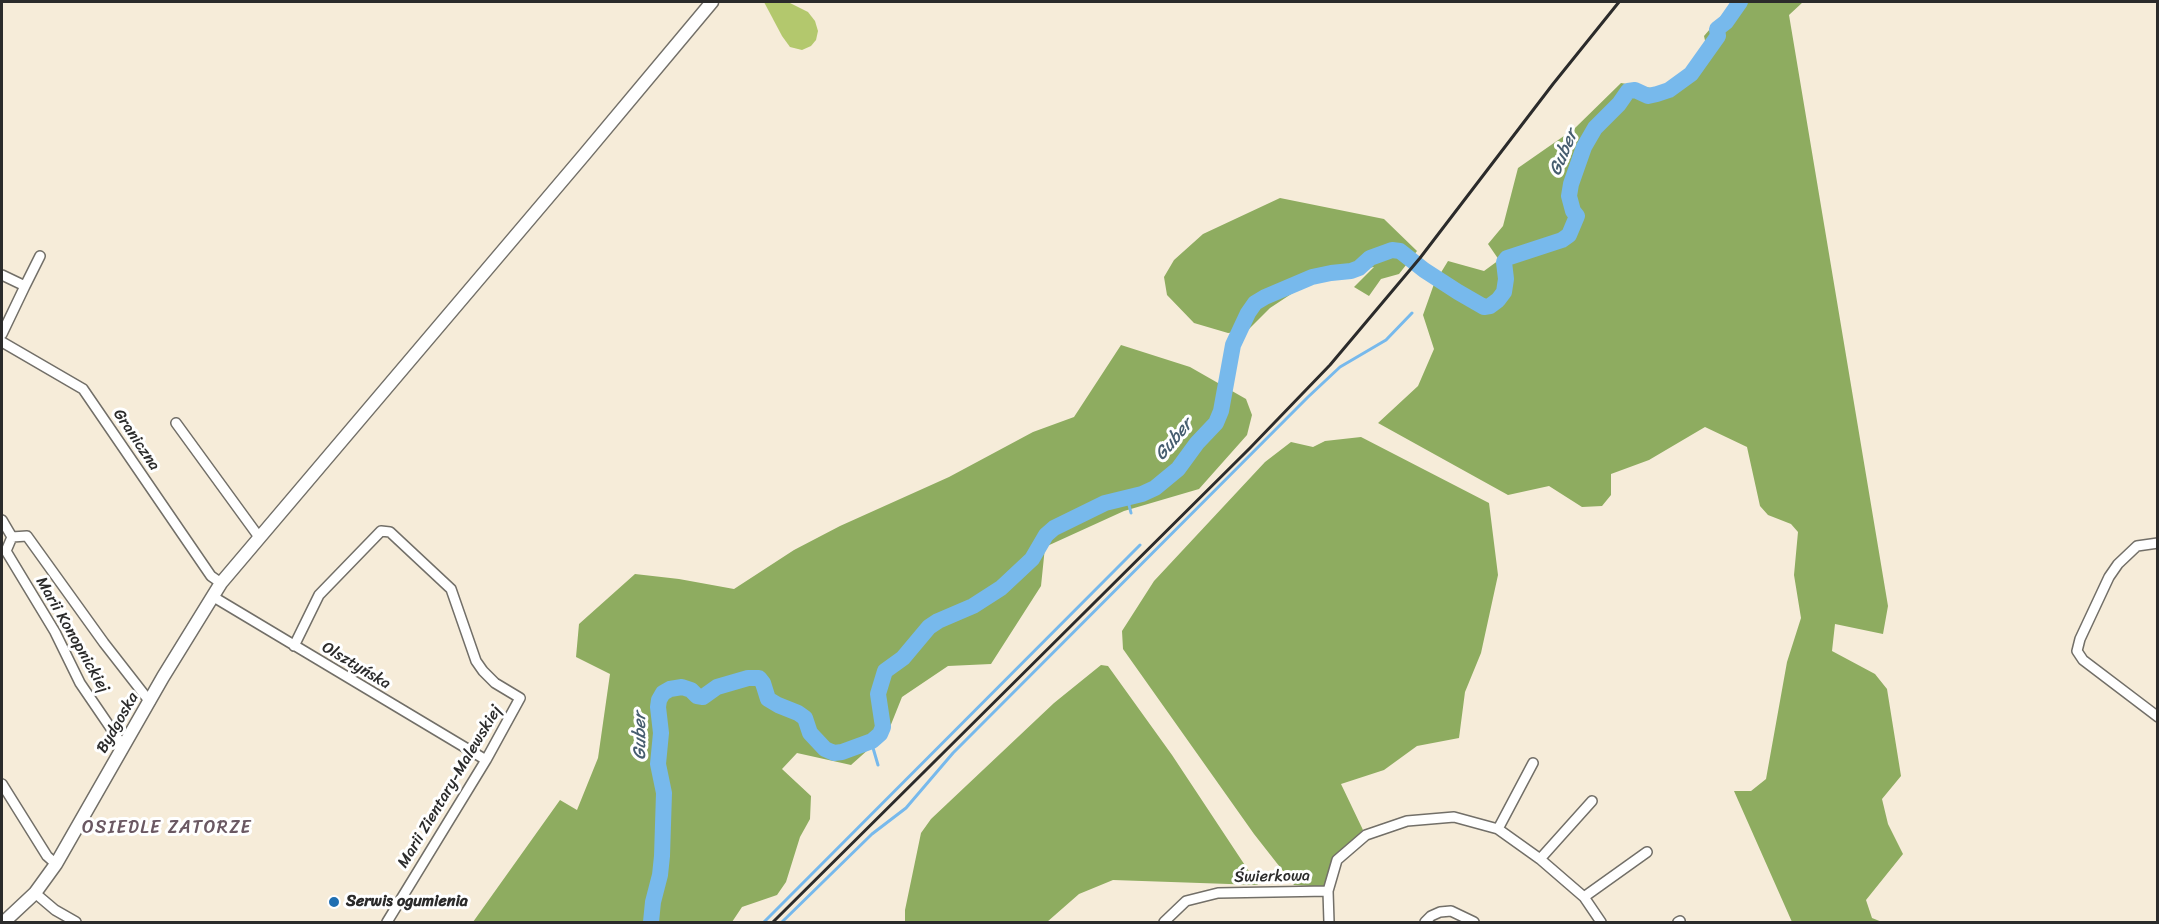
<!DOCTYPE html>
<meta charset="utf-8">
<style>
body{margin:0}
#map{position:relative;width:2159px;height:924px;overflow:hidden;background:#f6ecd9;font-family:Sriracha,sans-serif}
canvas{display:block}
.frame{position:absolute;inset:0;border:3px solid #2b2b2b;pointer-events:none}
</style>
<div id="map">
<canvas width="2159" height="924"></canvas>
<div class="frame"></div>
</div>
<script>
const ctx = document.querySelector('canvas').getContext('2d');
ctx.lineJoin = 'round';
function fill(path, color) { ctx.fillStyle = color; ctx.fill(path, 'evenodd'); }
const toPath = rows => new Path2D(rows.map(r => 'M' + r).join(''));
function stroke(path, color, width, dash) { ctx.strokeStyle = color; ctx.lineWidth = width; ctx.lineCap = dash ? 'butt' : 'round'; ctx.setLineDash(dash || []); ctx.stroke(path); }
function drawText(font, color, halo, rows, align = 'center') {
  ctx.font = font + ' Sriracha,sans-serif'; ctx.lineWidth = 6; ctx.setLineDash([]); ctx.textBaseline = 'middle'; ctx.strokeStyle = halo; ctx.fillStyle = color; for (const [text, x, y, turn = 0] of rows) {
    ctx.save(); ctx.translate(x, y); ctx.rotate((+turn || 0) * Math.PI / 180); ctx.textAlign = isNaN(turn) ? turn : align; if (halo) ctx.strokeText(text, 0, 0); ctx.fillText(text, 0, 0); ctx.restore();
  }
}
fill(toPath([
 [764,2,788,2,808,12,815,21,818,31,816,40,811,46,802,50,790,47,782,36]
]), '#b3c86d');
fill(toPath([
 [1733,2,1803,2,1789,15,1888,606,1883,634,1835,624,1832,651,1875,674,1887,689,1901,776,1882,799,1888,824,1903,854,1866,900,1872,918,1882,922,1792,922,1734,791,1751,791,1766,779,1787,662,1801,618,1794,575,1798,532,1791,524,1768,515,1760,506,1747,447,1705,427,1649,460,1611,474,1611,495,1602,506,1582,507,1549,486,1508,495,1378,423,1418,386,1434,349,1423,315,1434,284,1448,261,1484,271,1499,260,1488,244,1503,226,1518,168,1574,129,1621,83,1658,89,1677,80,1706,45,1704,36],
 [1280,198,1384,219,1417,251,1399,274,1381,279,1369,296,1354,287,1374,267,1317,277,1270,308,1247,331,1228,333,1194,323,1167,295,1164,277,1174,260,1203,234],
 [1121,345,1190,367,1246,399,1252,415,1247,435,1199,489,1124,511,1045,547,1041,586,991,664,948,666,902,697,888,732,851,765,797,753,782,769,811,796,810,819,800,837,786,882,777,895,742,907,732,922,473,922,560,800,577,810,598,758,610,674,576,657,579,624,635,574,679,579,734,589,794,550,840,526,949,477,1033,432,1074,417],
 [1361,437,1489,503,1498,575,1481,653,1465,692,1459,738,1417,746,1384,770,1341,784,1363,830,1333,859,1325,887,1294,885,1254,834,1123,649,1122,631,1154,581,1265,462,1291,442,1313,447,1325,441],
 [1101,665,1108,666,1172,755,1258,885,1113,880,1079,894,1047,922,905,922,905,910,921,833,931,819,1054,703]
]), '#8eac60');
stroke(toPath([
 [1127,497,1131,513],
 [871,741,878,765],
 [764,922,1140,545],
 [782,922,872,834,906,808,953,753,1308,397,1340,367,1386,340,1412,313]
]), '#77b9ec', 3);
stroke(toPath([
 [651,922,653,902,660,875,662,856,664,793,658,764,661,733,658,707,659,700,663,693,670,689,682,687,691,690,697,696,703,697,717,687,748,678,759,678,763,683,768,699,778,705,798,713,805,718,810,733,825,749,834,753,842,752,872,741,880,734,883,727,878,694,885,671,903,658,929,627,938,621,973,606,1001,588,1032,559,1046,535,1054,528,1105,503,1142,494,1155,488,1178,469,1197,443,1216,423,1221,411,1233,345,1248,313,1255,303,1265,297,1312,277,1331,273,1351,271,1359,268,1370,258,1392,250,1400,251,1424,270,1458,292,1484,307,1490,306,1498,300,1504,292,1506,279,1504,262,1507,258,1562,240,1569,235,1577,216,1573,211,1569,196,1571,184,1584,147,1595,128,1619,104,1628,91,1635,90,1648,96,1657,94,1669,90,1691,74,1718,36,1717,29,1726,22,1740,2]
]), '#77b9ec', 16);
const minor = toPath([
 [2,275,25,286,2,334],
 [25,286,40,256],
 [2,342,83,389,211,576,221,583],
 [176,423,259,537],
 [2,520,12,537],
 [2158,543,2137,546,2118,564,2109,577,2080,639,2077,651,2083,660,2158,717],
 [212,596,486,760],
 [294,646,319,595,381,531,390,532,451,589,476,661,483,671,495,683,520,698,486,760,387,922],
 [123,746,80,683,55,632,6,551,12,537,27,536,104,643,150,702],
 [2,784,47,856,56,864],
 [1498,829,1533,763],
 [1540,859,1592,801],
 [35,893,55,910,76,922],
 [1584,897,1647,852],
 [1164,922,1186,901,1218,893,1328,891],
 [1329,922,1328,891,1337,860,1366,835,1407,821,1454,817,1498,829,1540,859,1584,897,1601,922],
 [1425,922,1431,916,1440,912,1451,911,1474,922],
 [1678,922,1680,921]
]);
const major = toPath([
 [4,922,35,893,56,864,163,677,221,583,584,155,712,2]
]);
stroke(minor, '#726f68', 12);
stroke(major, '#726f68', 15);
stroke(minor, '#fff', 9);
stroke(major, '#fff', 12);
stroke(toPath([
 [773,922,1250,448,1330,365,1420,258,1553,84,1619,2]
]), '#2b2b2b', 3);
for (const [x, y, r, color] of [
 [334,902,6,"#1f6fb2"]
]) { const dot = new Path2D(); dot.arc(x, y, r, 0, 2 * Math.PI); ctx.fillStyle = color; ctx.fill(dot); stroke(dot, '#fff', 2); }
drawText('16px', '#2b2b2b', '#fff', [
 ["Graniczna",136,440,56],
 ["Marii Konopnickiej",72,635,60],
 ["Olsztyńska",356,666,31],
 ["Bydgoska",118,723,-60],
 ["Marii Zientary-Malewskiej",450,787,-59],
 ["Świerkowa",1272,877,-1]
]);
drawText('bold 16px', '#2b2b2b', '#fff', [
 ["Serwis ogumienia",346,902]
], 'left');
drawText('italic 18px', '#465d6f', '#fff', [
 ["Guber",1564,153,-67],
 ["Guber",1174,440,-50],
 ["Guber",640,736,-90]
]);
ctx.letterSpacing = '1.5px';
drawText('18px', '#6a5862', '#fff', [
 ["OSIEDLE ZATORZE",167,828]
]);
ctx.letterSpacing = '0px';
</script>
